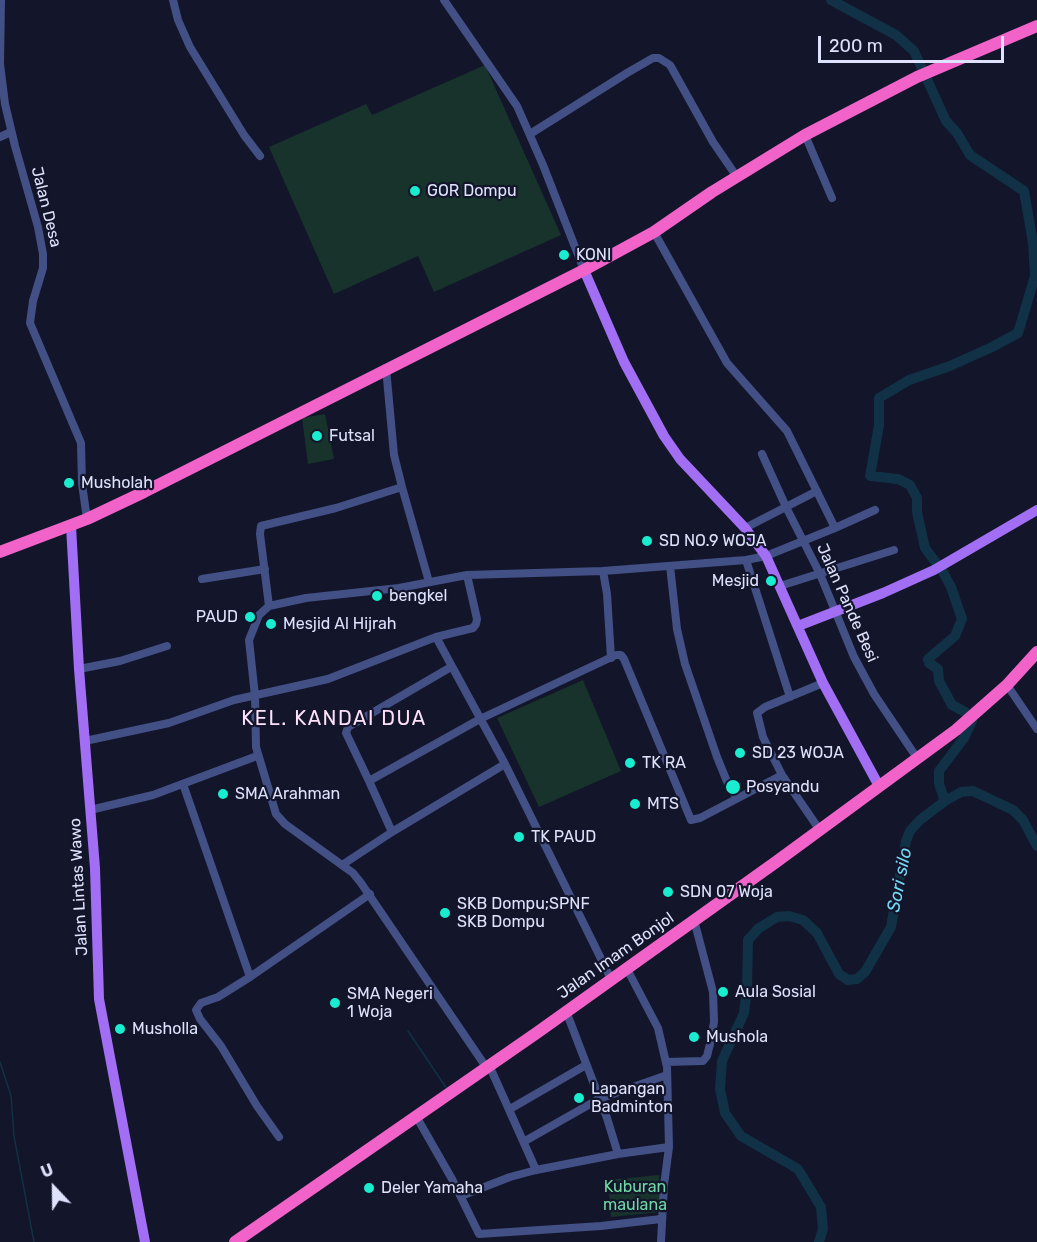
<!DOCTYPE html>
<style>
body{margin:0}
#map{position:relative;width:1037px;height:1242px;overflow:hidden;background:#13152a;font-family:Rubik,sans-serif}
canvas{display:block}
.north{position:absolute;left:24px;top:1158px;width:60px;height:60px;-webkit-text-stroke:4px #13152a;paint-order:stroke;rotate:338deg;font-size:16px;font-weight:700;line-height:24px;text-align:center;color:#dee2fc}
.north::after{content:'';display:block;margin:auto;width:21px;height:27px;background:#dee2fc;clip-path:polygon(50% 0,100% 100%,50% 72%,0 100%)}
.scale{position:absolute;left:818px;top:36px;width:186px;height:27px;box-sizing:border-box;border:3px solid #dee2fc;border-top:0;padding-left:8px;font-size:18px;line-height:21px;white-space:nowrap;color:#dee2fc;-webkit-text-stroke:4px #13152a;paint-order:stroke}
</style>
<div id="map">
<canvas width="1037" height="1242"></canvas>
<div class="north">U</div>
<div class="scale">200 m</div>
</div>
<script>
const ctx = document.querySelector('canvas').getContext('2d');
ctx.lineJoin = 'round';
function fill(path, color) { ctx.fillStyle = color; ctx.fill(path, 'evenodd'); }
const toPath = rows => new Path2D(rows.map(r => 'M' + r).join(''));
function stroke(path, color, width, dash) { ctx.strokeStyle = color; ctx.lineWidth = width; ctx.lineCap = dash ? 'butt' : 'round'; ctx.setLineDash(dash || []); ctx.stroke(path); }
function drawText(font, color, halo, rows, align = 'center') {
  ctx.font = font + ' Rubik,sans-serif'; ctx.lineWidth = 4.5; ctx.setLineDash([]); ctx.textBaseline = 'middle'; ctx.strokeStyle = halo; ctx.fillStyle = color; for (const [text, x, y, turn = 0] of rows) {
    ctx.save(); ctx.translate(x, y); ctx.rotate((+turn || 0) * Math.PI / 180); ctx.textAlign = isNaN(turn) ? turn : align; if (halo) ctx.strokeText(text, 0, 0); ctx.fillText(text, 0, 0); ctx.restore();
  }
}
fill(toPath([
 [485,65,561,235,434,292,418,256,334,294,269,147,366,104,372,115],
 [325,414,334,459,308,464,302,418],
 [583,680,621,771,539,807,497,718],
 [659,1175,661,1212,611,1217,608,1180]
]), '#17332b');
stroke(toPath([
 [408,1031,447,1089],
 [0,1062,11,1096,14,1136,34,1242]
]), '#103146', 1.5);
stroke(toPath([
 [831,0,896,35,914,51,946,121,957,133,970,155,1024,191,1033,243,1035,276,1018,333,992,347,950,366,909,380,879,398,879,425,870,476,898,479,910,485,917,498,917,512,925,548,943,572,951,587,962,619,955,636,928,659,929,663,938,669,939,681,952,705,965,712,972,721,964,738,939,771,939,784,945,801],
 [819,1242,823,1229,821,1207,798,1169,741,1136,725,1113,720,1089,722,1061,744,1013,747,990,748,940,759,928,777,917,789,916,803,920,817,933,839,974,848,980,857,979,865,972,891,927,906,841,910,831,920,820,945,801,961,792,973,791,1013,810,1023,820,1037,846]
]), '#103146', 10);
stroke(toPath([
 [1,0,0,64,5,104,15,146,38,227,43,254,43,268,33,301,30,323,81,443,82,484,87,519],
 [173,0,178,20,190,47,244,135,260,156],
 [444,0,517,106,543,165,584,270],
 [530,134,627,73,653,58,659,58,670,65,713,142,737,177],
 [805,135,832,198],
 [0,137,11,132],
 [762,454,786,507,820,574,854,657,874,694,917,758],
 [402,487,429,582],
 [745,528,817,491],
 [835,528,875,510],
 [746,560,790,697],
 [670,566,677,629,685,664,717,757,728,784,737,798],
 [603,571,607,594,611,658],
 [202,579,265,569],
 [780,586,894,550],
 [269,606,260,534,261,526,336,508,402,487,394,455,386,368],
 [436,637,505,764,611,979],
 [79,669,120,661,167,646],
 [1007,685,1037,729],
 [85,741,169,723,234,700,328,679,436,637,473,628,476,624,477,619,467,575],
 [369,781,346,733,348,727,451,667],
 [183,784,250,977],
 [90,810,153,795,257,756],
 [819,829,782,775,763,737,757,713,765,707,823,683],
 [392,832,369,781,480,719,616,655,621,655,624,659,691,820,700,818,782,775],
 [342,865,392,832,505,764],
 [627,969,658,1028,667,1067,669,1147,664,1185,661,1242],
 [566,1011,607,1118,618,1154],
 [666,1062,703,1061,707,1056,710,1044,714,1022,713,992,694,920],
 [489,1065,536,1170],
 [486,1067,361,883,353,873,285,824,276,814,256,747,255,696,249,640,259,615,269,606,306,598,399,588,467,575,603,571,746,560,766,556,835,528,787,431,727,363,654,232],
 [510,1109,586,1065],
 [416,1116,452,1179,479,1234,601,1226,661,1219],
 [279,1137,257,1106,221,1046,200,1019,196,1010,201,1003,218,997,250,977,370,894],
 [525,1141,599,1099,667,1075],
 [461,1196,510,1177,536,1170,618,1154,669,1147]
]), '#425085', 8);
stroke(toPath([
 [584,270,624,362,664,436,680,459,745,528,766,556,823,683,879,786],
 [71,526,79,669,95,868,99,999,145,1242],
 [798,626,883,593,934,570,1037,510]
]), '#a26ef3', 10);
stroke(toPath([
 [0,552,87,519,144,492,584,270,654,232,712,192,805,135,917,77,1037,26],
 [235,1242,538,1032,776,862,956,730,1007,685,1037,652]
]), '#f263ca', 12);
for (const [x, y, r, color] of [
 [415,191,6,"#1aedcf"],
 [564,255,6,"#1aedcf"],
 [317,436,6,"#1aedcf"],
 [69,483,6,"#1aedcf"],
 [647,541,6,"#1aedcf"],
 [771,581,6,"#1aedcf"],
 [377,596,6,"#1aedcf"],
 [250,617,6,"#1aedcf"],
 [271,624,6,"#1aedcf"],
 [740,753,6,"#1aedcf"],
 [630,763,6,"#1aedcf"],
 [733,787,8,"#1aedcf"],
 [223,794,6,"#1aedcf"],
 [635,804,6,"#1aedcf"],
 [519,837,6,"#1aedcf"],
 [668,892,6,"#1aedcf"],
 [445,913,6,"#1aedcf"],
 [723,992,6,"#1aedcf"],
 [335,1003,6,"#1aedcf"],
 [120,1029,6,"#1aedcf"],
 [694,1037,6,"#1aedcf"],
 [579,1098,6,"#1aedcf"],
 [369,1188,6,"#1aedcf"]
]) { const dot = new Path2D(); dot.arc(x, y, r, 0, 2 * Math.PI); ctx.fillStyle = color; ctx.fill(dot); stroke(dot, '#13152a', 2); }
drawText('16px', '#dee2fc', '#13152a', [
 ["GOR Dompu",427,191],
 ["KONI",576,255],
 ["Futsal",329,436],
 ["Musholah",81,483],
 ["SD NO.9 WOJA",659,541],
 ["Mesjid",759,581,"right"],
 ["bengkel",389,596],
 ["PAUD",238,617,"right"],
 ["Mesjid Al Hijrah",283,624],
 ["SD 23 WOJA",752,753],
 ["TK RA",642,763],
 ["Posyandu",746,787],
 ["SMA Arahman",235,794],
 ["MTS",647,804],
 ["TK PAUD",531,837],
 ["SDN 07 Woja",680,892],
 ["SKB Dompu;SPNF",457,904],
 ["SKB Dompu",457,922],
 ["Aula Sosial",735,992],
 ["SMA Negeri",347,994],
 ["1 Woja",347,1012],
 ["Musholla",132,1029],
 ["Mushola",706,1037],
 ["Lapangan",591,1089],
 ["Badminton",591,1107],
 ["Deler Yamaha",381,1188]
], 'left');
drawText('16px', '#dee2fc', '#13152a', [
 ["Jalan Desa",46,207,76],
 ["Jalan Pande Besi",847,603,66],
 ["Jalan Lintas Wawo",79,887,-93],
 ["Jalan Imam Bonjol",616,956,-35]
]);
drawText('16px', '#6fd8a4', '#13152a', [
 ["Kuburan",635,1187],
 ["maulana",635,1205]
]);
drawText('italic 18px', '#75d8f4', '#13152a', [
 ["Sori silo",900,880,-79]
]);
ctx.letterSpacing = '1.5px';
drawText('20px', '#fde0f9', '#13152a', [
 ["KEL. KANDAI DUA",334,719]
]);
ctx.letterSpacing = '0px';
</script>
